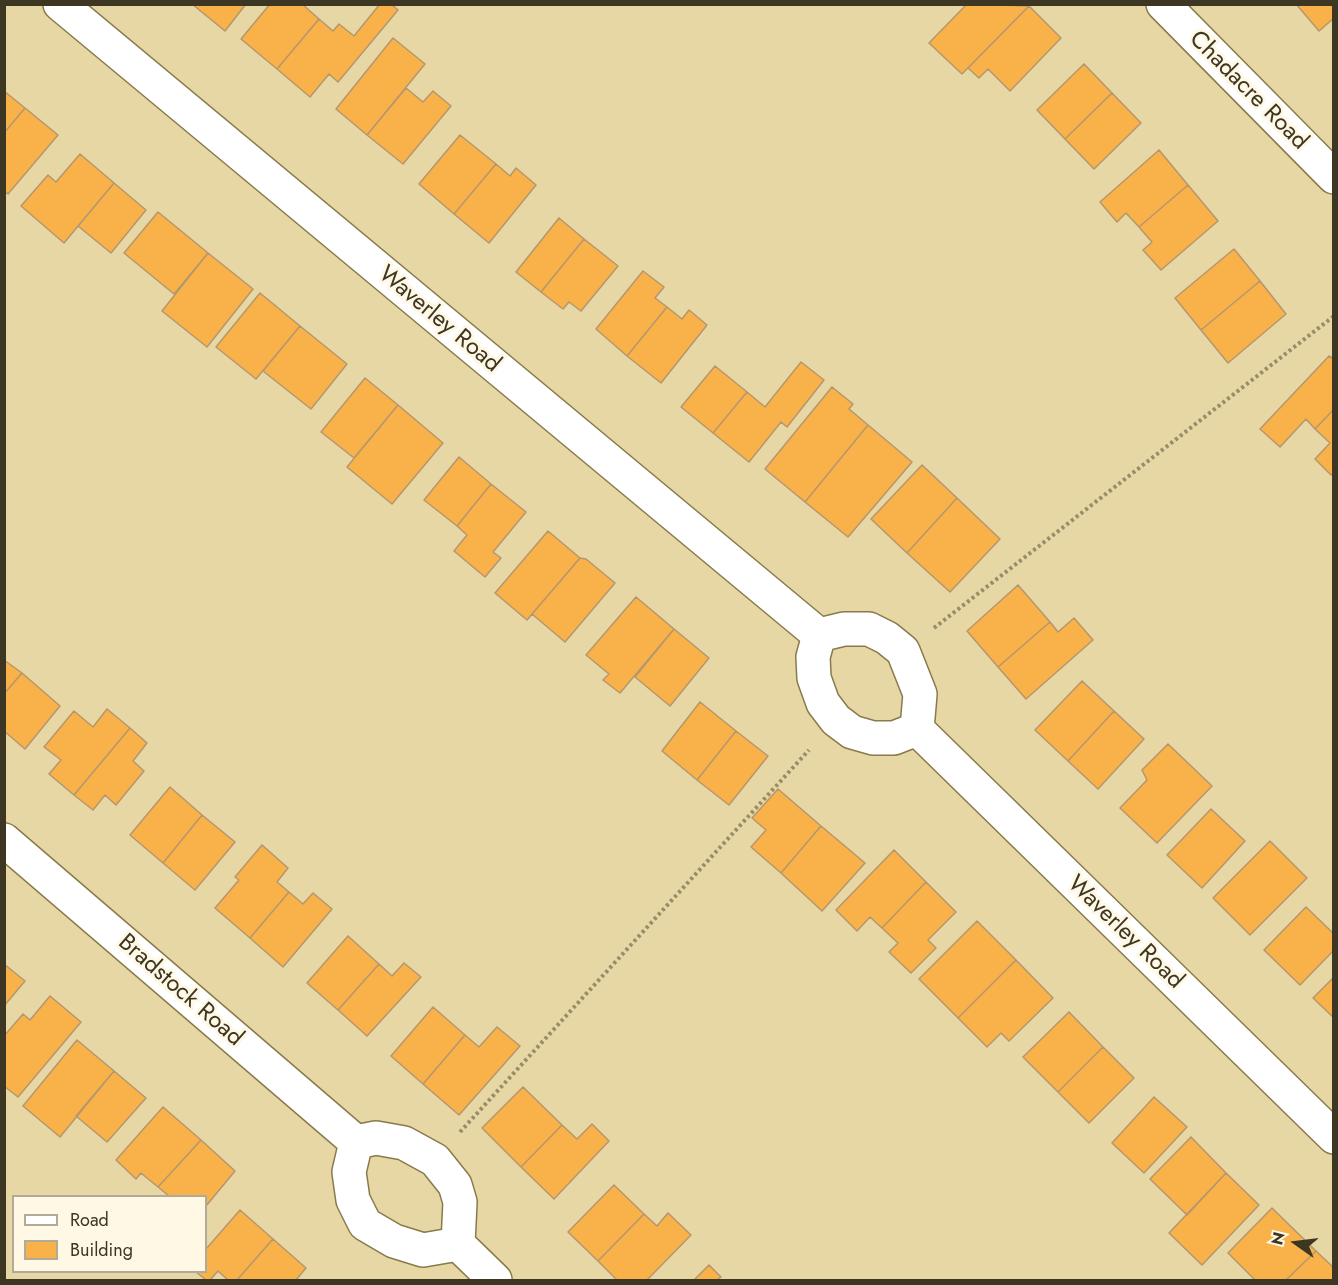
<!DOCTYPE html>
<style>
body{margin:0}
#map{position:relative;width:1338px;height:1285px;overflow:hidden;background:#e6d7a5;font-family:Jost,sans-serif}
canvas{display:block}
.frame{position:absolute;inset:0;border:6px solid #3c3622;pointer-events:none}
.legend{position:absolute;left:12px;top:1195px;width:195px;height:78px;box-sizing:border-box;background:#fef8e4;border:2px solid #b0aa96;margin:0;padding:8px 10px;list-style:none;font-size:18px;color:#3c3622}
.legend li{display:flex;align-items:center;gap:12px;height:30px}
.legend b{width:30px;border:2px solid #b0aa96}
.north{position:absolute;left:1266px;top:1213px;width:60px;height:60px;-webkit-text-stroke:4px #fef8e4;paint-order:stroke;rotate:284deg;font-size:16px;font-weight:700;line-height:24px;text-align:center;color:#3c3622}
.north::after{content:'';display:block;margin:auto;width:21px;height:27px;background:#3c3622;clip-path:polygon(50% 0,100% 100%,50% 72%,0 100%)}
</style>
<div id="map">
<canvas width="1338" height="1285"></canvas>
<div class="frame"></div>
<ul class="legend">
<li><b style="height:8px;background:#fff"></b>Road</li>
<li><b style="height:16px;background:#f9b24a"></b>Building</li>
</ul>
<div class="north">N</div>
</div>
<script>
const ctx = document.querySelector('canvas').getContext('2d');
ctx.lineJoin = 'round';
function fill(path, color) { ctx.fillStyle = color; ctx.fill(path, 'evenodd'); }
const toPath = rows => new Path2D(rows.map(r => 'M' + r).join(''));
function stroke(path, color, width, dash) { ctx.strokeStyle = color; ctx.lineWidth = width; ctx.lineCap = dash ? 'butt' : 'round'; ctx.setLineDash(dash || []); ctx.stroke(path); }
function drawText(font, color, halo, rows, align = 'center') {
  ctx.font = font + ' Jost,sans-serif'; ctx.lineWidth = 6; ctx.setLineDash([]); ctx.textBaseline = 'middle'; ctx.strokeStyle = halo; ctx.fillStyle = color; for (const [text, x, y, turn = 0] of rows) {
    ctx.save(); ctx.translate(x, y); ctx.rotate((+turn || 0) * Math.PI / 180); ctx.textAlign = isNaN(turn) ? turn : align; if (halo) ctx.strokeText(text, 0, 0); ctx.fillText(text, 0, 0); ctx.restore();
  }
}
const building = toPath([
 [192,4,246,4,225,31,192,4],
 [270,4,302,4,319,19,277,69,241,39,270,4],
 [380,4,391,4,398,10,338,82,329,74,310,97,277,69,319,19,333,31,339,24,354,36,380,4],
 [967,4,1029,6,962,74,929,43,967,4],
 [1296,4,1334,4,1334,18,1319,31,1296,4],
 [1029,6,1061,38,1010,91,988,69,979,78,968,68,1029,6],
 [393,38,425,64,367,135,336,109,393,38],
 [1084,64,1112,93,1065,139,1037,110,1084,64],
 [406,88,423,102,433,91,451,106,403,164,367,135,406,88],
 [4,91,25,108,4,133,4,91],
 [1112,93,1141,123,1094,169,1065,139,1112,93],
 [25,108,58,135,8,194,4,191,4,133,25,108],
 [460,135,496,164,454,214,419,184,460,135],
 [1159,150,1188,185,1139,227,1126,213,1117,222,1100,202,1159,150],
 [80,154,114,183,64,243,21,206,48,175,56,182,80,154],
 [496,164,510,176,516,168,536,185,489,243,454,214,496,164],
 [114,183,146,210,111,253,78,226,114,183],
 [1188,185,1218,221,1161,270,1143,250,1152,242,1139,227,1188,185],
 [158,212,208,253,174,294,124,253,158,212],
 [559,218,584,239,541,292,516,272,559,218],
 [584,239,618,266,581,311,569,302,563,309,541,292,584,239],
 [1234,249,1260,281,1201,330,1175,298,1234,249],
 [208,253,253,289,207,347,162,311,208,253],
 [643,271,664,287,655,298,667,307,627,356,596,329,643,271],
 [1260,281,1286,314,1228,363,1201,330,1260,281],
 [260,293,300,326,256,379,216,347,260,293],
 [667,307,682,319,689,310,707,325,661,383,627,356,667,307],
 [300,326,347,364,311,409,263,371,300,326],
 [1329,356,1334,359,1334,409,1315,429,1306,419,1280,447,1260,429,1329,356],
 [801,362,824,380,787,427,781,422,749,462,713,433,747,392,765,407,801,362],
 [715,366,747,392,713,433,681,407,715,366],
 [365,378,398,405,354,458,321,432,365,378],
 [832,387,853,404,849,409,868,425,805,502,765,469,832,387],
 [398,405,443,443,392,504,347,467,398,405],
 [1334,409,1334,473,1331,475,1315,459,1330,443,1315,429,1334,409],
 [868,425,912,462,848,537,805,502,868,425],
 [459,457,491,484,457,526,424,500,459,457],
 [922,465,957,498,907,553,871,519,922,465],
 [491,484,526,512,493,552,501,558,485,577,454,551,467,535,457,526,491,484],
 [957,498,1000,539,950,592,907,553,957,498],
 [548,531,580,558,527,620,495,593,548,531],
 [580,558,586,559,615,583,565,642,532,614,580,558],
 [1018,585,1050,622,998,667,967,631,1018,585],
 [636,597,674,629,620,693,603,680,609,674,586,655,636,597],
 [1074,618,1093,640,1026,699,998,667,1050,622,1058,632,1074,618],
 [674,629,709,658,670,706,635,677,674,629],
 [4,660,22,673,4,694,4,660],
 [22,673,60,706,25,749,4,731,4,694,22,673],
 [1082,681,1114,711,1068,761,1035,730,1082,681],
 [700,702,736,731,697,780,662,751,700,702],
 [107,709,130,728,74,795,49,774,61,760,44,747,74,711,93,727,107,709],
 [1114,711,1144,739,1098,789,1068,761,1114,711],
 [130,728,147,743,133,761,144,771,116,805,105,795,93,810,74,795,130,728],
 [736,731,768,756,729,805,697,780,736,731],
 [1168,744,1212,786,1157,843,1120,808,1147,780,1142,770,1168,744],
 [170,787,202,815,163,863,130,835,170,787],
 [778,789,821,826,781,873,751,847,766,830,752,818,778,789],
 [1211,809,1245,841,1202,888,1167,855,1211,809],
 [202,815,235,842,195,890,163,863,202,815],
 [821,826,865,863,822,911,781,873,821,826],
 [1270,841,1307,878,1250,935,1213,898,1270,841],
 [262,845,288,868,277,882,289,892,250,938,215,908,239,880,235,877,262,845],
 [894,850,926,882,882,928,870,917,857,931,836,910,894,850],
 [926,882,956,912,928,940,936,948,911,973,889,952,898,943,882,928,926,882],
 [289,892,303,904,313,893,332,909,283,967,250,938,289,892],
 [1306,907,1334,934,1334,950,1300,985,1264,950,1306,907],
 [977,921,1016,960,958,1018,919,979,977,921],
 [348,936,379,964,338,1010,307,983,348,936],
 [1016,960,1053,998,1009,1041,1001,1033,987,1047,958,1018,1016,960],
 [404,963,421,977,367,1036,338,1010,379,964,392,976,404,963],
 [4,964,25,981,4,1006,4,964],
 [1334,977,1334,1018,1313,998,1334,977],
 [50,996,81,1022,18,1097,4,1086,4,1036,23,1014,30,1020,50,996],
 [433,1007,465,1035,423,1084,391,1056,433,1007],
 [1069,1012,1103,1047,1058,1092,1023,1057,1069,1012],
 [497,1027,520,1046,459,1115,423,1084,465,1035,479,1047,497,1027],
 [77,1040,114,1071,60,1137,23,1106,77,1040],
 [1103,1047,1134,1078,1089,1123,1058,1092,1103,1047],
 [114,1071,146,1098,107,1142,76,1116,114,1071],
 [523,1087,562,1125,521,1167,482,1128,523,1087],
 [1154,1097,1187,1127,1144,1173,1112,1143,1154,1097],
 [163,1107,201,1140,158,1187,141,1173,136,1179,116,1160,163,1107],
 [592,1124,609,1141,554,1199,521,1167,562,1125,577,1139,592,1124],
 [1191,1137,1226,1173,1187,1215,1150,1179,1191,1137],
 [201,1140,235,1171,206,1206,206,1196,169,1196,158,1187,201,1140],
 [1226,1173,1259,1205,1202,1265,1169,1233,1226,1173],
 [614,1185,644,1214,598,1261,568,1232,614,1185],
 [1272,1208,1316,1251,1286,1280,1255,1280,1228,1253,1272,1208],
 [240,1210,273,1239,237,1280,228,1280,218,1271,210,1280,206,1280,196,1272,206,1272,206,1249,240,1210],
 [668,1213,691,1235,647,1280,617,1280,598,1261,644,1214,657,1226,668,1213],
 [273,1239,306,1268,296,1280,237,1280,273,1239],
 [1316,1251,1334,1268,1334,1280,1286,1280,1316,1251],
 [709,1265,721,1277,717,1280,694,1280,709,1265]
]);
fill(building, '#f9b24a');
stroke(building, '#b5966d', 1.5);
const minor = toPath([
 [60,4,819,635],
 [1163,4,1334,177],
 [819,635,844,629,869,629,887,638,903,651,920,694,917,729,1334,1137],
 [819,635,813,657,814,678,823,703,836,720,852,732,873,738,894,738,917,729],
 [4,840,356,1142],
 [356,1142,376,1138,404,1143,435,1160,455,1185,460,1202,458,1244,495,1280],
 [356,1142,349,1172,353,1200,365,1224,394,1241,423,1250,458,1244]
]);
stroke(minor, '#887a4b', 36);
stroke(toPath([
 [934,628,1334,316],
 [460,1132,809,750]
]), '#988d69', 4, [3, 3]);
stroke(minor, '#fff', 33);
drawText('24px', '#3c3622', '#fef8e4', [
 ["Chadacre Road",1248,91,45],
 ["Waverley Road",439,320,40],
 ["Waverley Road",1125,933,44],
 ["Bradstock Road",180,991,41]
]);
</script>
